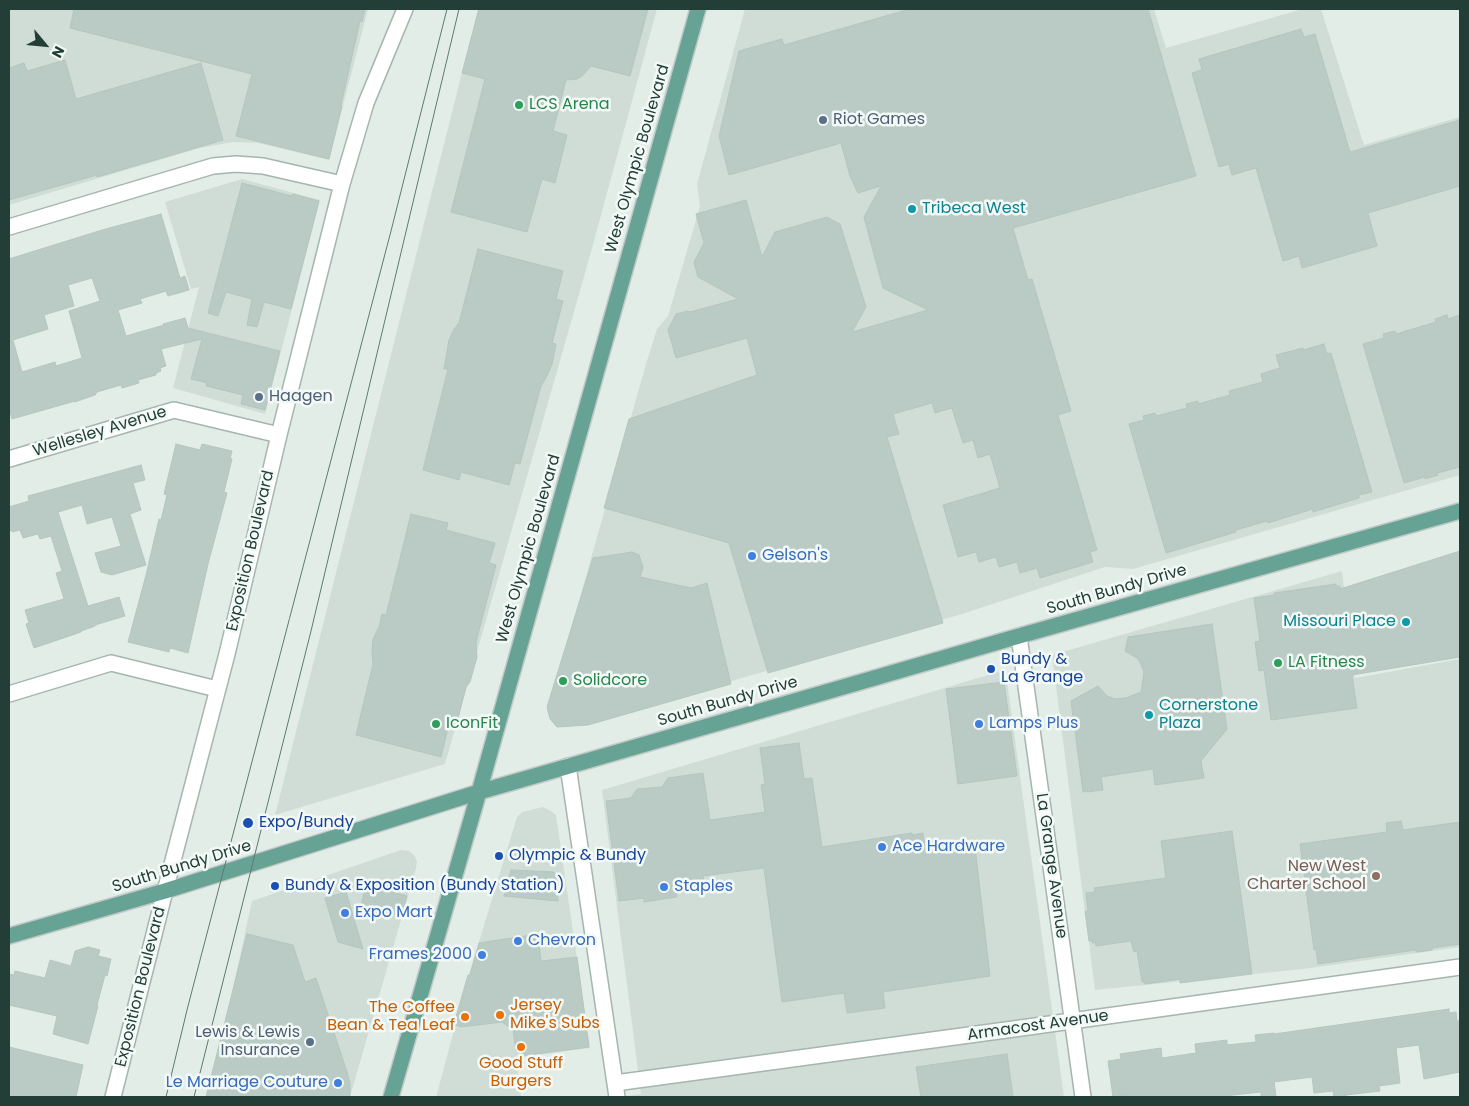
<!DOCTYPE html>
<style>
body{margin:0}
#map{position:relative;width:1469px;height:1106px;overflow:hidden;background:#e2ede8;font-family:Poppins,sans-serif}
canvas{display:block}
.frame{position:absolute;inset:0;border:10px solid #223e37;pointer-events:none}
.north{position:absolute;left:20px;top:20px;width:50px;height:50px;-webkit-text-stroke:4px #f3f9f6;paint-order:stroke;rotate:118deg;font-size:14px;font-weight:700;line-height:20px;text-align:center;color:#223e37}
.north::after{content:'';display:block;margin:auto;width:18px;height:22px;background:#223e37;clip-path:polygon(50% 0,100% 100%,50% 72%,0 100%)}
</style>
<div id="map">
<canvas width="1469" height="1106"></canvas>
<div class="frame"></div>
<div class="north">N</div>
</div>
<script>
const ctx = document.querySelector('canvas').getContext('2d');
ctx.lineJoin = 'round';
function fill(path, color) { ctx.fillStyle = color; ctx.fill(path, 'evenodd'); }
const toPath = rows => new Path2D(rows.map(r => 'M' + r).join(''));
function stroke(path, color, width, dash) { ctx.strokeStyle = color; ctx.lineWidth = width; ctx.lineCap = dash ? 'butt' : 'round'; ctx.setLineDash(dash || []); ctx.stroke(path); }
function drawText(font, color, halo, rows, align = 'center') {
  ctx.font = font + ' Poppins,sans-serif'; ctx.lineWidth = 5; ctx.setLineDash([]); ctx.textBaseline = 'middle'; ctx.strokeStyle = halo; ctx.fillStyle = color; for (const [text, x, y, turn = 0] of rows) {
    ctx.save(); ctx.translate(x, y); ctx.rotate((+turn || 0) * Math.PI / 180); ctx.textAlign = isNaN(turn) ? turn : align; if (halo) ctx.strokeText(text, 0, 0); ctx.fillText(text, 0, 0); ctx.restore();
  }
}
fill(toPath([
 [9,9,368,9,329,160,258,143,233,142,200,148,9,205],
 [478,9,657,9,591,252,445,764,275,815],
 [745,9,1154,9,1166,48,1303,9,1321,9,1364,145,1460,117,1460,475,1133,569,1105,567,962,614,584,724,566,726,554,719,549,707,646,364,657,329,668,316,700,206,697,184],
 [242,179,320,200,265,414,173,388,199,287,191,289,165,202],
 [1342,571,1355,678,1460,659,1460,947,1303,969,1095,990,1052,655],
 [998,672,1003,674,1007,681,1064,1097,617,1097,641,1094,602,790],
 [543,807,551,811,556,815,590,1048,516,1058,521,1097,436,1097,470,971,517,817,522,812],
 [401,850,409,851,414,855,417,861,416,868,350,1097,209,1097,252,901]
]), '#d0ddd7');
const building = toPath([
 [74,9,365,9,362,22,360,21,341,105,342,106,329,159,236,136,252,74,70,28,74,9],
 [479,9,648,9,630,76,591,66,582,76,577,79,566,80,553,131,567,135,555,183,542,179,527,232,451,212,485,79,462,73,479,9],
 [910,9,1148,9,1196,176,1013,228,1028,280,1032,279,1071,411,1058,415,1097,550,1090,552,1093,562,1040,578,1037,568,1020,573,1017,562,999,567,996,557,979,562,976,552,958,557,943,505,1000,488,990,454,978,458,973,440,963,443,952,408,935,413,932,403,893,414,899,434,887,437,943,623,768,673,729,543,604,508,629,419,757,375,747,338,676,358,668,330,676,314,688,311,690,312,738,299,698,277,694,262,704,243,696,214,746,200,762,257,775,232,827,217,840,224,866,307,852,332,928,310,883,288,864,217,881,186,858,193,850,176,841,143,729,175,719,136,739,51,782,39,784,45,910,9],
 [1301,29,1304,37,1315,34,1350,152,1460,120,1460,186,1368,213,1377,246,1302,268,1299,256,1283,261,1256,168,1232,175,1229,164,1219,167,1192,73,1202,70,1199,59,1301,29],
 [65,60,76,99,201,63,223,140,97,177,97,175,9,200,9,68,24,63,27,71,65,60],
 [242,183,292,196,293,194,319,201,291,309,264,302,257,327,247,325,252,299,226,292,218,316,208,313,242,183],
 [161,214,180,278,185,276,189,290,168,296,166,291,140,299,142,303,118,310,126,336,164,325,163,324,185,318,188,328,280,351,265,410,241,404,243,395,206,386,207,383,191,379,202,339,161,349,166,366,160,368,161,371,156,373,156,375,138,380,139,383,122,388,121,385,97,392,95,395,75,402,75,401,12,419,9,408,9,259,102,230,161,214],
 [92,278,100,301,69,311,82,358,56,366,55,362,22,372,13,340,48,329,44,315,74,306,68,285,92,278],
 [478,249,563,271,556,299,563,301,552,343,556,344,552,364,547,376,541,386,520,464,515,463,509,485,461,472,459,480,423,470,448,369,444,369,449,340,454,329,459,323,478,249],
 [1447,315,1448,319,1460,315,1460,467,1437,473,1438,475,1425,479,1425,477,1404,483,1363,344,1384,338,1383,334,1395,331,1396,334,1436,322,1435,319,1447,315],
 [1324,344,1327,354,1331,353,1372,492,1359,495,1359,498,1313,512,1313,509,1268,523,1267,521,1236,530,1236,532,1166,553,1129,424,1144,420,1143,416,1155,413,1156,416,1187,408,1186,404,1198,401,1198,404,1230,395,1229,391,1263,382,1261,374,1280,368,1276,355,1303,348,1303,350,1324,344],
 [176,444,200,450,202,444,232,451,230,459,232,459,224,492,227,493,208,564,188,653,170,648,169,652,128,642,146,575,159,519,161,520,167,495,164,494,176,444],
 [141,465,145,480,133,483,141,510,130,514,146,565,112,575,101,572,95,553,121,546,112,517,87,524,82,505,58,512,88,606,119,597,125,616,95,625,95,626,81,631,81,632,34,648,26,624,29,623,25,610,64,599,56,573,62,571,51,536,40,539,38,534,23,538,20,530,12,532,12,530,9,531,9,507,29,501,28,496,141,465],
 [411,514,448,523,446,530,495,543,489,563,496,565,476,642,477,657,470,682,466,687,455,730,448,728,441,757,356,735,373,664,372,650,373,639,379,627,382,614,386,615,411,514],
 [1460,551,1460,657,1352,675,1357,708,1271,720,1264,670,1259,671,1255,642,1260,641,1254,598,1274,595,1274,593,1336,584,1336,586,1340,586,1340,589,1460,551],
 [632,552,639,555,643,567,640,577,691,588,707,583,731,684,588,725,557,727,550,719,547,707,593,558,632,552],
 [1212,624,1227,729,1201,761,1204,778,1155,785,1153,769,1101,777,1103,790,1087,792,1087,791,1083,792,1071,701,1098,686,1107,696,1115,699,1126,698,1141,692,1144,672,1140,662,1137,658,1125,651,1128,637,1212,624],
 [1004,682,1017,776,958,784,946,689,1004,682],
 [799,743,804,779,812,778,822,847,912,833,912,835,923,833,926,853,975,847,990,976,883,992,885,1008,847,1013,844,993,782,1002,764,868,703,876,705,889,677,893,677,897,644,902,644,898,619,901,606,801,631,798,637,789,662,787,668,778,703,773,710,820,765,812,761,785,765,784,760,748,799,743],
 [1401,821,1403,830,1460,822,1460,944,1432,948,1432,950,1425,951,1416,952,1416,950,1318,964,1316,949,1314,950,1300,844,1387,832,1386,823,1401,821],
 [1232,831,1252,974,1180,983,1180,979,1145,984,1144,982,1142,982,1137,951,1134,952,1131,941,1096,946,1095,942,1092,943,1092,940,1089,941,1085,911,1088,911,1086,893,1095,892,1094,888,1166,878,1161,841,1232,831],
 [511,870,554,872,558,901,504,896,511,870],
 [366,885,407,896,401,916,361,905,366,885],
 [346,892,363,949,338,942,325,898,346,892],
 [247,934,293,945,305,982,316,978,346,1069,350,1083,350,1097,206,1097,247,934],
 [538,934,541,961,577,957,589,1047,520,1056,519,1050,516,1051,513,1030,502,1022,461,1027,454,1024,468,975,470,975,479,943,538,934],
 [88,947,100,950,98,956,111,959,107,976,105,975,97,1005,98,1006,88,1044,53,1034,57,1016,9,1005,9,974,14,975,15,971,45,978,50,960,71,966,75,951,88,947],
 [1449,1009,1449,1013,1456,1012,1457,1021,1460,1021,1460,1072,1424,1079,1419,1045,1396,1048,1400,1083,1379,1086,1380,1091,1346,1095,1346,1097,1334,1097,1333,1091,1314,1093,1312,1077,1274,1082,1276,1096,1264,1097,1261,1097,1261,1092,1215,1097,1132,1097,1132,1095,1113,1097,1108,1061,1121,1059,1120,1054,1161,1048,1162,1058,1196,1053,1195,1044,1227,1040,1227,1045,1256,1042,1255,1035,1274,1033,1274,1034,1449,1009],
 [9,1047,83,1065,76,1097,9,1097,9,1047],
 [1007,1054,1013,1097,921,1097,916,1067,1007,1054]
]);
fill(building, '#bacac4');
stroke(building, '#b5c6bf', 1);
const minor = toPath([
 [9,227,213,166,236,164,263,166,342,184],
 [9,459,174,410,279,435],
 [1019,636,1083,1097],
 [9,694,111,663,217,689],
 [568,766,617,1097],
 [615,1083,1021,1028,1460,967],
 [113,1097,165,891,227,654,279,435,342,184,366,103,405,9]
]);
const major = toPath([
 [9,936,165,891,479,792,826,692,1019,636,1460,511],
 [391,1097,479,792,698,9]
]);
stroke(minor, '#a5b5af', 18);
stroke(major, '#c1c9c7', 18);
stroke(minor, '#fff', 15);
stroke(major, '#66a394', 15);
stroke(toPath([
 [166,1097,188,1006,391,231,447,9],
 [194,1097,311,631,459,9]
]), '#5c7a72', 1);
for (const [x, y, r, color] of [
 [519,105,5,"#2e9e5b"],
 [823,120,5,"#5c6f8a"],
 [912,209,5,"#0f9aa8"],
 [259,397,5,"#5c6f8a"],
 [752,556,5,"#3f7fe0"],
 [1406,622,5,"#0f9aa8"],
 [1278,663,5,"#2e9e5b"],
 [991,669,5,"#1a4fb4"],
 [563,681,5,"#2e9e5b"],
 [1149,715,5,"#0f9aa8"],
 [436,724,5,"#2e9e5b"],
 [979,724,5,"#3f7fe0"],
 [248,823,6,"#1a4fb4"],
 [882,847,5,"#3f7fe0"],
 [499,856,5,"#1a4fb4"],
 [1376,876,5,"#8d6e63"],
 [275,886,5,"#1a4fb4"],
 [664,887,5,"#3f7fe0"],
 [345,913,5,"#3f7fe0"],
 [518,941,5,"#3f7fe0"],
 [482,955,5,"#3f7fe0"],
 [500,1015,5,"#e8710a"],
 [465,1017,5,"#e8710a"],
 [310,1042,5,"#5c6f8a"],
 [521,1047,5,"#e8710a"],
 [338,1083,5,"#3f7fe0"]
]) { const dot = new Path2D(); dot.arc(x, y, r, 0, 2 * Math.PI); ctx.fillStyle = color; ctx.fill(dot); stroke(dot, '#f3f9f6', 2); }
drawText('16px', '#27864d', '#f3f9f6', [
 ["LCS Arena",529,105],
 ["LA Fitness",1288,663],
 ["Solidcore",573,681],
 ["IconFit",446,724]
], 'left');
drawText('16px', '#4e5e75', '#f3f9f6', [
 ["Riot Games",833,120],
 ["Haagen",269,397],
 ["Lewis & Lewis",300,1033,"right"],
 ["Insurance",300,1051,"right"]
], 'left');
drawText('16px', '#223e37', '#f3f9f6', [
 ["West Olympic Boulevard",638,159,-74],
 ["Wellesley Avenue",100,432,-17],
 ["West Olympic Boulevard",529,549,-74],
 ["Exposition Boulevard",251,551,-77],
 ["South Bundy Drive",1117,590,-16],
 ["South Bundy Drive",728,702,-16],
 ["La Grange Avenue",1051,866,82],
 ["South Bundy Drive",182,867,-17],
 ["Exposition Boulevard",141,987,-76],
 ["Armacost Avenue",1038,1026,-8]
]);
drawText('16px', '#0d838f', '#f3f9f6', [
 ["Tribeca West",922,209],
 ["Missouri Place",1396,622,"right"],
 ["Cornerstone",1159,706],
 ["Plaza",1159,724]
], 'left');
drawText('16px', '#366cbe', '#f3f9f6', [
 ["Gelson's",762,556],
 ["Lamps Plus",989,724],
 ["Ace Hardware",892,847],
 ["Staples",674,887],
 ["Expo Mart",355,913],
 ["Chevron",528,941],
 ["Frames 2000",472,955,"right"],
 ["Le Marriage Couture",328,1083,"right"]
], 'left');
drawText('16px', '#164399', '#f3f9f6', [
 ["Bundy &",1001,660],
 ["La Grange",1001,678],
 ["Expo/Bundy",259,823],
 ["Olympic & Bundy",509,856],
 ["Bundy & Exposition (Bundy Station)",285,886]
], 'left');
drawText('16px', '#785e54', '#f3f9f6', [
 ["New West",1366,867],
 ["Charter School",1366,885]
], 'right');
drawText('16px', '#c56008', '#f3f9f6', [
 ["Jersey",510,1006],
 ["Mike's Subs",510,1024],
 ["The Coffee",455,1008,"right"],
 ["Bean & Tea Leaf",455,1026,"right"],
 ["Good Stuff",521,1064,"center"],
 ["Burgers",521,1082,"center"]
], 'left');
</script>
